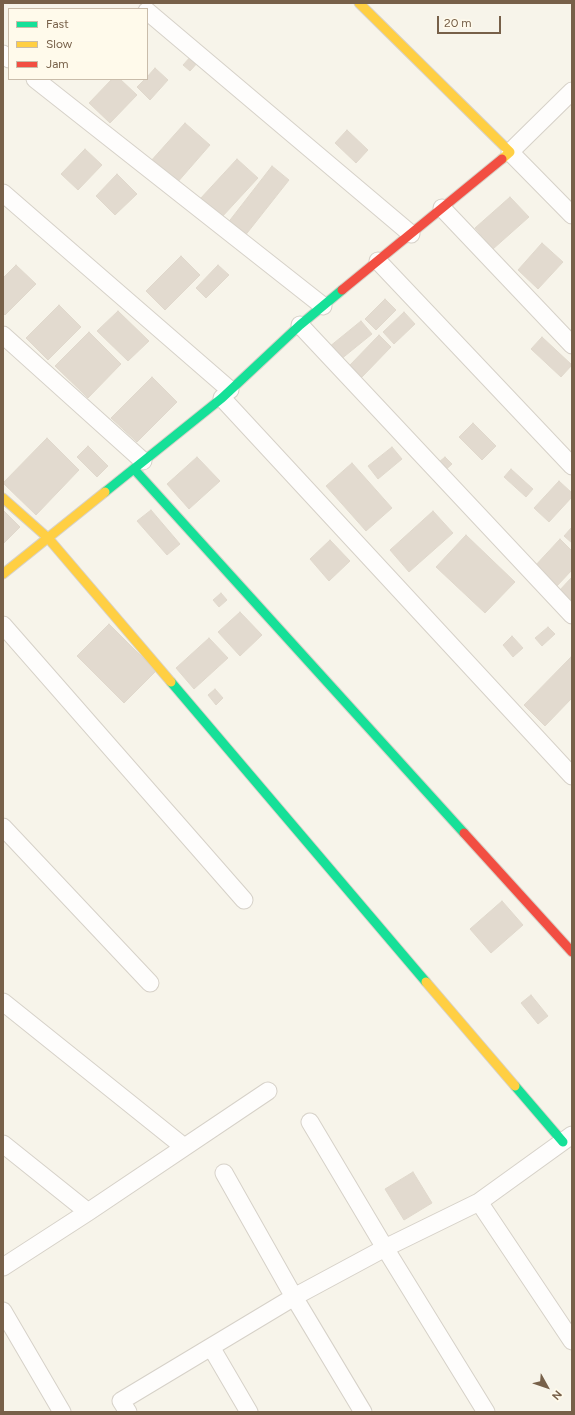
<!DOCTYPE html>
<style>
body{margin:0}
#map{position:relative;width:575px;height:1415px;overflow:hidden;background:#f7f4ea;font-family:Figtree,sans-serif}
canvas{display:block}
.frame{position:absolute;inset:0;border:4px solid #776049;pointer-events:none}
.legend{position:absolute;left:8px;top:8px;width:140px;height:72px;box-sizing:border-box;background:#fffaeb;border:1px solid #c9bcaa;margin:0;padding:5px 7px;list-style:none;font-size:12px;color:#776049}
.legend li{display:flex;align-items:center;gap:8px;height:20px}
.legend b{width:20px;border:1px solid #c9bcaa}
.north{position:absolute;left:527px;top:1367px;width:40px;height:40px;-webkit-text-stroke:3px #fffaeb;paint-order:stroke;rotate:130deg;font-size:11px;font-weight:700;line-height:16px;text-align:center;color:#776049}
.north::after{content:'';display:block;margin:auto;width:14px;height:18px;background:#776049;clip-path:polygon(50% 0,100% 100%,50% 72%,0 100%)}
.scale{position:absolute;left:437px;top:16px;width:64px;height:18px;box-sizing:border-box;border:2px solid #776049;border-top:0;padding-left:5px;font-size:12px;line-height:14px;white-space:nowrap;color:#776049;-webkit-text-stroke:3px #fffaeb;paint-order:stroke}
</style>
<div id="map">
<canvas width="575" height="1415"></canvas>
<div class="frame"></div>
<ul class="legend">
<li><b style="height:5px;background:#16e098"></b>Fast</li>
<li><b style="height:5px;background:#ffcf43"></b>Slow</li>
<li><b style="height:5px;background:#f24e42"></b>Jam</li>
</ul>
<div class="north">N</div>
<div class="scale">20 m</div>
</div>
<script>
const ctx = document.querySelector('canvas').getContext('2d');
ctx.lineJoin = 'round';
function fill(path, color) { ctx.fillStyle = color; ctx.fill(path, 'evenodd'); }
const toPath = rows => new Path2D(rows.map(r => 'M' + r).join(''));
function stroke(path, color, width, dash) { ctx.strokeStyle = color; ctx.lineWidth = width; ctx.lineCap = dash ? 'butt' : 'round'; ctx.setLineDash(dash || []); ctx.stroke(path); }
const building = toPath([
 [192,55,199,61,190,71,183,65,192,55],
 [155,68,168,80,150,100,137,87,145,79,147,79,147,77,155,68],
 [112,79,120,79,137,95,110,123,89,103,112,79],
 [185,123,210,145,176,184,150,162,185,123],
 [347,130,368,150,356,163,335,143,347,130],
 [85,149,102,165,78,190,61,174,85,149],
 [237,159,258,178,221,218,200,199,237,159],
 [272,166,289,180,244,237,227,224,272,166],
 [117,174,137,194,115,215,96,196,117,174],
 [510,197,529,217,493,249,475,228,510,197],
 [542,243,563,262,538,289,518,270,542,243],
 [181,256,200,275,165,310,146,291,181,256],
 [16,265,36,284,5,315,3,313,3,278,16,265],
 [218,265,229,275,206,298,196,288,218,265],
 [385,299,396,310,376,330,365,319,385,299],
 [59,305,81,327,48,360,26,338,59,305],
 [118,311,149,341,128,361,97,331,118,311],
 [404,312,415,324,394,344,383,332,404,312],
 [361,321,372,334,340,360,329,347,361,321],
 [89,332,121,364,88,398,55,366,89,332],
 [379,335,391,347,362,377,350,365,379,335],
 [542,337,572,365,561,377,531,349,542,337],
 [152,377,177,402,137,442,111,418,152,377],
 [473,423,496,446,482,460,459,437,473,423],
 [47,438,79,470,36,515,3,483,47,438],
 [88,446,108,466,97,477,77,457,88,446],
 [392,447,402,459,378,479,368,466,392,447],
 [197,457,220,481,189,509,167,484,197,457],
 [445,457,452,464,440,475,433,467,445,457],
 [352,463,392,508,366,531,326,486,352,463],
 [511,469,533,489,526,497,504,477,511,469],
 [559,481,572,493,572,497,549,522,534,508,559,481],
 [3,510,20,527,3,544,3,510],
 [151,510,180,544,167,555,137,521,151,510],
 [433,511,453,533,409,572,390,550,433,511],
 [572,527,572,543,564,536,572,527],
 [466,535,515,582,485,613,436,567,466,535],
 [560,539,572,551,572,570,556,587,534,567,560,539],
 [330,540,350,561,329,581,310,559,330,540],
 [572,577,572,605,558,592,572,577],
 [221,593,227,600,219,607,213,600,221,593],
 [240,612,262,635,240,656,218,632,240,612],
 [109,624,156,671,124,703,77,656,109,624],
 [548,627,555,634,542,646,535,638,548,627],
 [512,636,523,648,513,657,503,645,512,636],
 [209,638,228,658,194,689,176,668,209,638],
 [571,657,572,658,572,698,545,726,524,705,571,657],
 [215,689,223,698,216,705,208,695,215,689],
 [502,901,523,925,491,953,470,929,502,901],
 [531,995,548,1016,538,1024,521,1003,531,995],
 [413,1172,432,1203,404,1220,385,1189,413,1172]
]);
fill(building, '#e2dacf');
stroke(building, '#e0d8cc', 1);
const street = toPath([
 [147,11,411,234],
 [3,54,9,59],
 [35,79,323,306],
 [572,91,510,152,572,215],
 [3,193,230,390],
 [442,208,572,345],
 [378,261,572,466],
 [300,325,572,615],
 [3,335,143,461],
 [222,398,572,776],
 [3,625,244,900],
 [3,827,150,983],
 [3,1002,184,1147],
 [310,1122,385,1248,486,1412],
 [3,1144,88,1212],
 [224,1173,294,1297,363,1412],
 [479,1202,572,1341],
 [3,1267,88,1212,268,1091],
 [3,1311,62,1412],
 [211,1347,249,1412],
 [128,1412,121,1401,294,1297,385,1248,479,1202,572,1135]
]);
const fast = toPath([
 [134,469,464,833],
 [105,492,222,398,300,325,342,290],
 [171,682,426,982],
 [515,1086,563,1142]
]);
const slow = toPath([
 [359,3,510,152,502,159],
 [3,498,48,538,171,682],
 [3,574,105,492],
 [426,982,515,1086]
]);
const jam = toPath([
 [342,290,502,159],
 [464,833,572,952]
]);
stroke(street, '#d6d1c8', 19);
stroke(fast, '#d7d1c8', 11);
stroke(slow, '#d7d1c8', 11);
stroke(jam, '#d7d1c8', 11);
stroke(street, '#fefdfc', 17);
stroke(fast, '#16e098', 9);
stroke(slow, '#ffcf43', 9);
stroke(jam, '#f24e42', 9);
</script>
